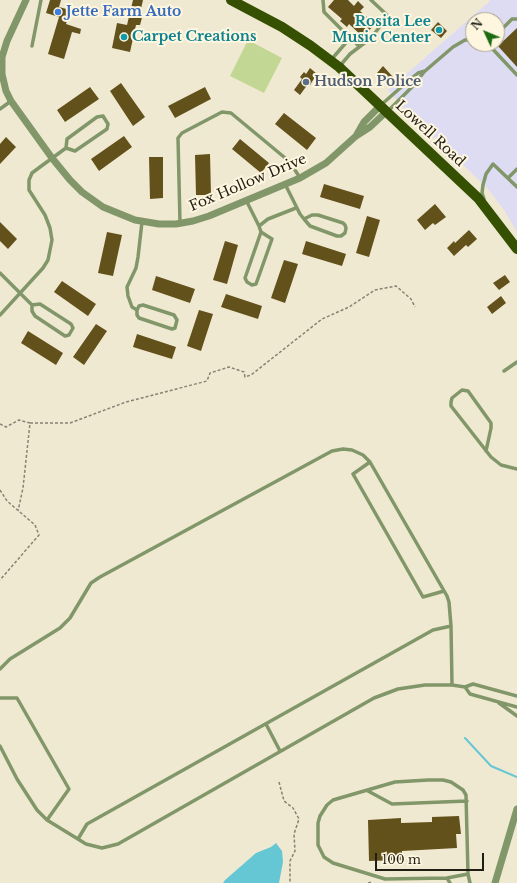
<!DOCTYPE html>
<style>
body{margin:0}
#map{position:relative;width:517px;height:883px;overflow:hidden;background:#f0e9d2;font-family:"Libre Baskerville",serif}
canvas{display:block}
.north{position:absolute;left:465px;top:12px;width:40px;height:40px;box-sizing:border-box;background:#fef6df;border:1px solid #a59f8e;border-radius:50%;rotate:314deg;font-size:11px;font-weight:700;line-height:16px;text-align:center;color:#201d15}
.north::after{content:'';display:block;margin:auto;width:14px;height:18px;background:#1b6c11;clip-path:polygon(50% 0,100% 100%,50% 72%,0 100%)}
.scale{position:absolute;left:375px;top:853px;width:109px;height:18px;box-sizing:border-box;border:2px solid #201d15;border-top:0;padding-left:5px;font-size:12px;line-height:14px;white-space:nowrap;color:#201d15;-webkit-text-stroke:3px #fef6df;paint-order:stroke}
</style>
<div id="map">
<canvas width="517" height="883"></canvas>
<div class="north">N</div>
<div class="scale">100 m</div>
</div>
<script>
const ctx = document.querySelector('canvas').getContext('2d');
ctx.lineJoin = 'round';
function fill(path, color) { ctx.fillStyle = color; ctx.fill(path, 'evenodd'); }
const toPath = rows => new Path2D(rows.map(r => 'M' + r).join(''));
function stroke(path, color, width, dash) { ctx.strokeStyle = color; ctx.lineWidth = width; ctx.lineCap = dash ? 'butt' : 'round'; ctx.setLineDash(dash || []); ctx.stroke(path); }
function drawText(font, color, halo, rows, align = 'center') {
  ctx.font = font + ' "Libre Baskerville",serif'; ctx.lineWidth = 4; ctx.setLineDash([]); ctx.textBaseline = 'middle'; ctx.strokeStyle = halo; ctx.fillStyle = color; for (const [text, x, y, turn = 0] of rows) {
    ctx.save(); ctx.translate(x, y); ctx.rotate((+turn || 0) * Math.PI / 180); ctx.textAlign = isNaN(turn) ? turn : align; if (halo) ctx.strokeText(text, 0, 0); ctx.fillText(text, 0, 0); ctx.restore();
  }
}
fill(toPath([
 [491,0,517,0,517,232,504,210,488,189,460,162,407,112,388,90],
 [473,20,497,20,497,44,473,44]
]), '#dedcf2');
fill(toPath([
 [248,40,282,58,264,93,230,76]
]), '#c3d794');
fill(toPath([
 [276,843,282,851,283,862,279,883,223,883,225,880,256,853,271,847]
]), '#65c7d4');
stroke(toPath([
 [465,738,491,766,517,777]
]), '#65c7d4', 2);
fill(toPath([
 [50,0,61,0,59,7,70,10,66,24,81,29,80,34,72,32,64,59,48,54,59,17,46,13],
 [133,0,143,0,140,13,143,14,140,25,136,25,130,52,112,48,117,23,127,25],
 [334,0,348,0,354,6,358,1,364,7,360,11,375,24,363,37,349,24,347,27,340,21,342,19,328,7],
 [438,22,447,31,441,38,431,30],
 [517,28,517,67,498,46],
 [383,66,393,77,388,82,386,80,385,81,377,73],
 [310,68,317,74,310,85,308,84,300,95,294,90,302,79,300,77,304,72,306,74],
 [121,83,145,117,133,126,110,91],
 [90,87,99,99,65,122,57,110],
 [205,87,211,99,175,118,168,106],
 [284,113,316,138,307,150,275,124],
 [124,136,132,147,99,171,91,159],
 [6,137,16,147,0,164,0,144],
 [240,139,269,163,261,173,232,149],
 [210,154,211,195,196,195,195,155],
 [149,157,163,157,163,198,150,199],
 [324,184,364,196,360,209,320,197],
 [435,204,446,217,435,225,433,223,425,230,417,220],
 [367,216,380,220,369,257,356,253],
 [0,222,17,239,8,249,0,241],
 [469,230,477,239,468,247,466,245,454,256,447,248,454,241,455,243],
 [107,232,122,235,113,276,98,273],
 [225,241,238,245,227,284,213,280],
 [306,241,346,254,342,266,302,254],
 [284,260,298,264,285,303,271,298],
 [505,275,510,282,499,290,493,283],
 [156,276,195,289,190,303,152,290],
 [62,281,96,304,88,316,54,292],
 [226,294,262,306,258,319,221,307],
 [501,296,506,303,492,314,487,307],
 [199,310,213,314,201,351,187,346],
 [96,324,107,331,84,365,73,357],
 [28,331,63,353,56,365,21,343],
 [137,334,176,347,172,359,133,347],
 [459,816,461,834,456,834,457,848,402,851,402,860,369,861,368,820,401,818,401,823,432,822,432,817]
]), '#63511b');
stroke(toPath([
 [30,423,70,423,126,402,207,381,210,373,229,367,244,372,245,377,251,375,322,319,349,307,375,290,396,286,411,299,415,307],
 [0,424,6,427,19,420,30,423,23,488,18,511],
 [0,490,7,501,35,525,39,535,0,580],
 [279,782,284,801,293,808,299,819,294,834,295,851,290,861,290,883],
 [368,883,372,882]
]), '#878273', 1.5, [3, 2]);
stroke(toPath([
 [323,0,324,12,350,38,331,60],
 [497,34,512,19,517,19],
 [350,38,359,46],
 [488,44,517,75],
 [32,46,41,0],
 [339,67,350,54,371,38,388,16,371,0],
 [381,105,407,82,418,73,425,71,453,47,465,40,473,40],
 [0,109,11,101],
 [388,111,414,85,424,72],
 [103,116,108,124,107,129,75,151,66,148,67,139,97,117,103,116],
 [508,178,517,169],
 [285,184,300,214,304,219,310,226,337,236,341,236,345,233,346,228,345,225,343,223,318,215,312,215,304,219],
 [484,199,482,193,483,185,486,174,493,164,517,187],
 [246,200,259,226],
 [180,223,178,138,182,133,222,112,231,113,290,162,300,178],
 [261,232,272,239,256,284,252,285,247,282,245,278,261,232,259,226,268,219,296,208],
 [0,273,32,305,32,311,35,316,65,336,69,335,73,328,71,324,40,304,32,305],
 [137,310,139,306,143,305,174,315,177,320,175,328,172,329,139,318,137,315,137,310,132,307,128,296,127,287,136,268,138,257,142,222],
 [0,315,43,268,48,260,52,240,50,228,45,215,29,190,29,180,32,173,40,167,66,148],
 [504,371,517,362],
 [486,451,491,428,491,423,468,391,462,390,452,398,451,402,451,406,491,457,501,465,517,469],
 [370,462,353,474,423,597,444,591],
 [0,669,10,659,60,628,70,618,91,583,100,577,332,451,343,449,352,450,363,455,370,462,447,596,449,602,451,626,452,685],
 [465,687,470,694,517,707],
 [0,698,17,698,69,789,47,820],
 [499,703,517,716],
 [266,724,280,751],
 [0,746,17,779,37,810,47,820,86,844,102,848,118,844,374,698,398,689,425,685,452,685,465,687,473,684,517,696],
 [368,791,392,804,467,801],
 [78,839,87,824,433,630,451,626],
 [447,878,385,879,333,863,324,857,318,845,318,823,320,816,327,805,333,800,395,782,428,780,443,780,451,782,463,790,466,795,468,874,470,883],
 [450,883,447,878,468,874]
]), '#819769', 3.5);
stroke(toPath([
 [26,0,7,41,2,57,2,74,6,91,11,101,52,158,70,180,82,192,103,207,135,220,159,224,176,224,193,221,209,216,300,178,326,163,356,136,370,127,386,112],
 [356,136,364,122,380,106],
 [495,883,517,809]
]), '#819769', 7);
stroke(toPath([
 [231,0,282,27,311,46,339,67,478,198,517,249]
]), '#345000', 10);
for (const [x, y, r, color] of [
 [58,12,4,"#3f7fe0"],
 [439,30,4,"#0f9aa8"],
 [124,37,4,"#0f9aa8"],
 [306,82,4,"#5c6f8a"]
]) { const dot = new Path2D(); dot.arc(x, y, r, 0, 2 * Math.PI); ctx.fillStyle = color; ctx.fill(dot); stroke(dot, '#fef6df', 1.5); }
drawText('bold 14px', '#366cbe', '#fef6df', [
 ["Jette Farm Auto",66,12]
], 'left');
drawText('bold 14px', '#0d838f', '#fef6df', [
 ["Rosita Lee",431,22],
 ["Music Center",431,38],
 ["Carpet Creations",132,37,"left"]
], 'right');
drawText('bold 14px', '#4e5e75', '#fef6df', [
 ["Hudson Police",314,82]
], 'left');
drawText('14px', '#201d15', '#fef6df', [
 ["Lowell Road",430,134,43],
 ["Fox Hollow Drive",248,183,-23]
]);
</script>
